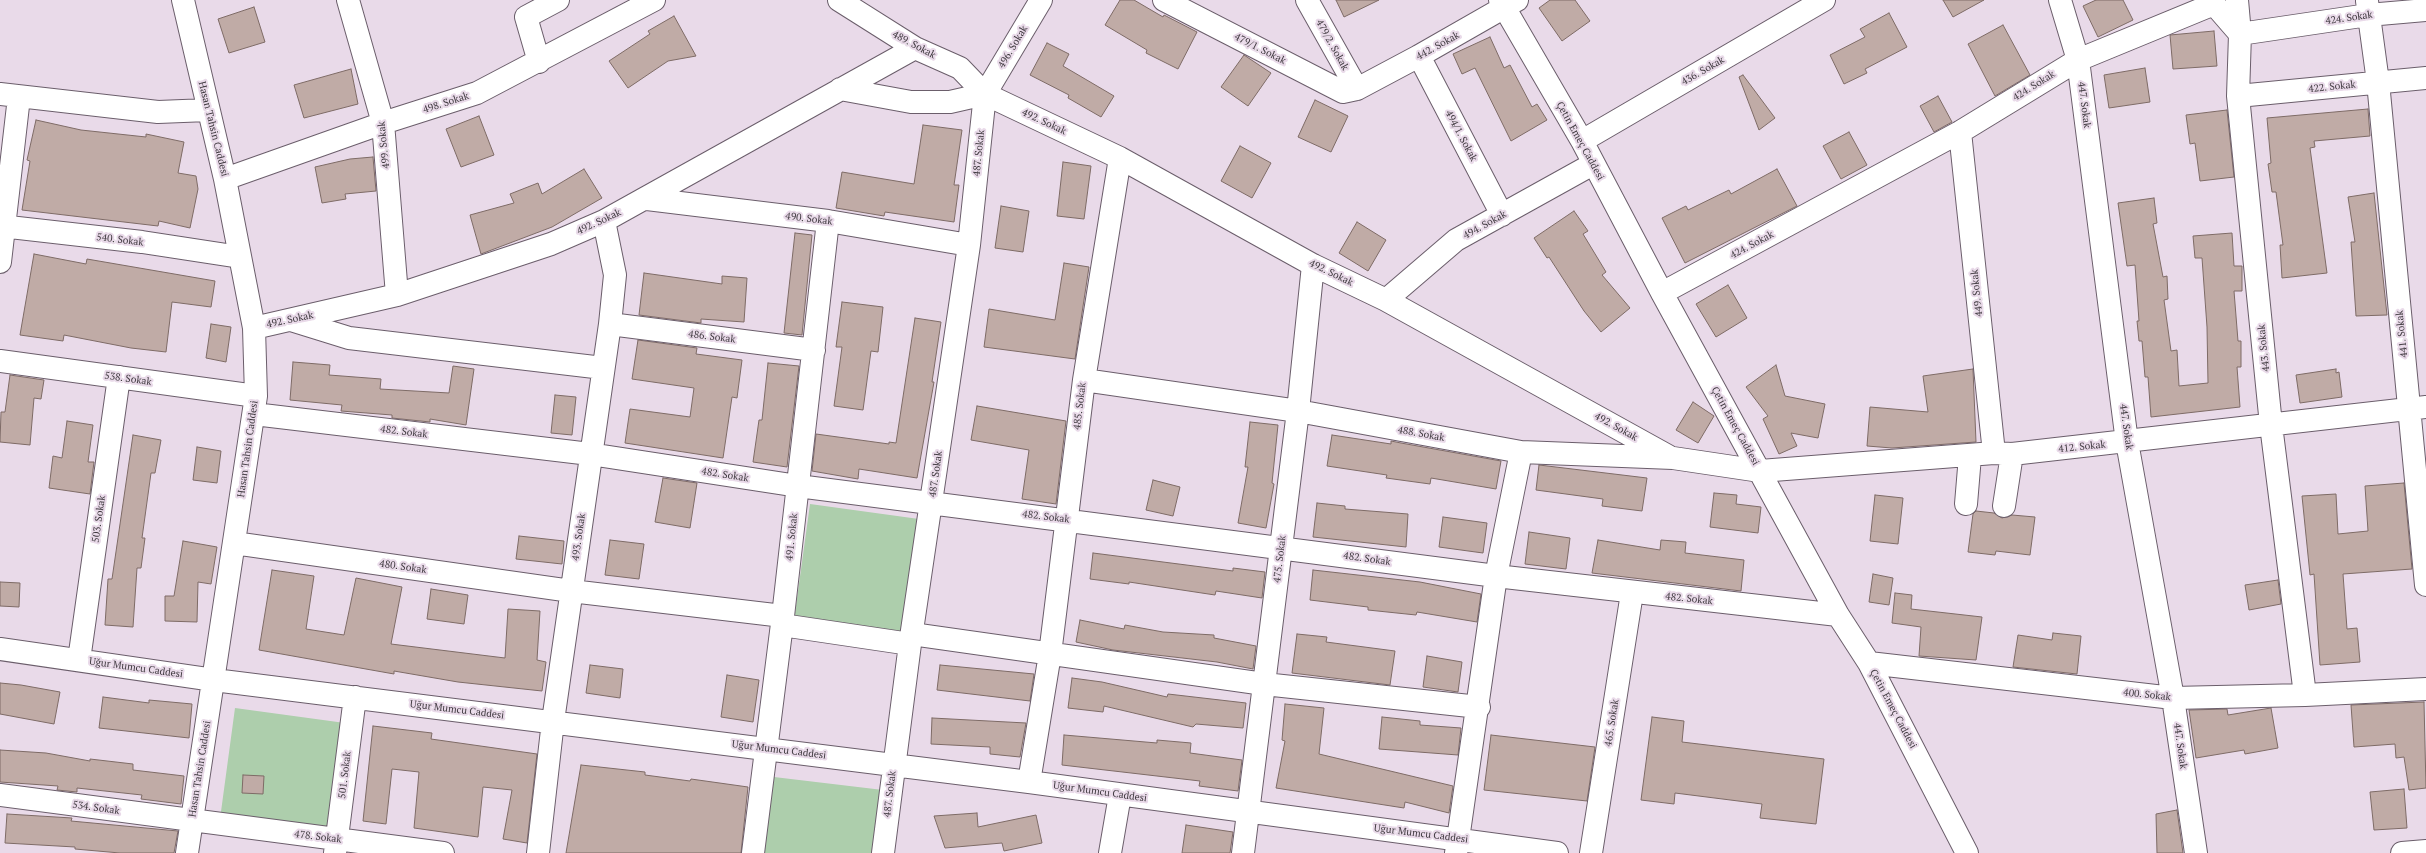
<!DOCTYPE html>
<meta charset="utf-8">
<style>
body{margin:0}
canvas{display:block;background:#e9dae9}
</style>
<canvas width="2426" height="853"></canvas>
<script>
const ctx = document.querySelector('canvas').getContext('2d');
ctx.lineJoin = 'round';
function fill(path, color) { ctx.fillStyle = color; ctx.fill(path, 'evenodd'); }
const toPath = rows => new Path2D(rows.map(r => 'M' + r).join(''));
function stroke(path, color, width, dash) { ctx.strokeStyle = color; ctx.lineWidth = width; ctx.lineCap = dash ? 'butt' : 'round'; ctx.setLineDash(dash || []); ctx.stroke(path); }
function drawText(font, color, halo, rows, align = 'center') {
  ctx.font = font + ' "PT Serif",serif'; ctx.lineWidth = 4; ctx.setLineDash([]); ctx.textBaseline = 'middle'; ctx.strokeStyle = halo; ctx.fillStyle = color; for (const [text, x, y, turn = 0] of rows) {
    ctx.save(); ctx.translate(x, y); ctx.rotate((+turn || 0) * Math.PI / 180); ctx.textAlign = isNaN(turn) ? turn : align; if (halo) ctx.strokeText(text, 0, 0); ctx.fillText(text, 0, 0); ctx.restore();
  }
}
fill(toPath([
 [810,504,919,519,903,635,794,620],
 [235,708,345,723,330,834,220,819],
 [774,777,883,790,875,853,764,853]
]), '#adceac');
const building = toPath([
 [1120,0,1134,0,1163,17,1164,15,1197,32,1178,69,1146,53,1147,50,1105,25,1120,0],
 [1336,0,1379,0,1344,17,1336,0],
 [1550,0,1575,0,1590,21,1562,41,1539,8,1550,0],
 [1943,0,1984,0,1953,17,1943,0],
 [2096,0,2123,0,2133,20,2098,37,2083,6,2096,0],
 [254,7,265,42,229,53,218,19,254,7],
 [1889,13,1907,47,1865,69,1867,73,1844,84,1830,55,1865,37,1860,29,1889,13],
 [674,16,696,56,668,61,628,88,609,61,650,34,648,31,674,16],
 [2003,25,2030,75,1995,96,1968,44,2003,25],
 [2214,31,2217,66,2173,69,2170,35,2214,31],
 [1490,37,1504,68,1510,65,1532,107,1537,104,1547,120,1511,141,1475,68,1462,74,1453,54,1490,37],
 [1047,43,1069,54,1063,66,1114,96,1101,117,1068,98,1069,95,1030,75,1047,43],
 [1244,55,1271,73,1248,106,1221,87,1244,55],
 [2145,68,2150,102,2109,108,2104,75,2145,68],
 [351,69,358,104,304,118,294,85,351,69],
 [1743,75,1775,118,1759,130,1739,77,1743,75],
 [1938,96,1952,122,1934,132,1920,106,1938,96],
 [1315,100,1348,116,1331,152,1298,137,1315,100],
 [2368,109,2370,136,2314,141,2315,147,2310,148,2327,273,2282,278,2280,245,2283,245,2276,192,2272,192,2268,164,2271,163,2267,118,2368,109],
 [2227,110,2234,177,2200,181,2195,143,2190,144,2186,115,2227,110],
 [479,116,494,155,461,167,446,129,479,116],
 [36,120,81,130,146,137,146,134,184,142,178,173,196,176,198,189,190,228,159,221,158,226,22,210,30,161,27,160,36,120],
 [923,125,962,130,954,185,959,185,954,222,885,212,884,216,836,208,842,172,914,184,923,125],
 [1849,132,1867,165,1841,179,1823,146,1849,132],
 [1240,146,1271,163,1252,198,1221,181,1240,146],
 [373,157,376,191,345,194,346,199,322,203,315,167,350,159,373,157],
 [1063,162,1091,166,1084,219,1057,216,1063,162],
 [584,169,602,198,552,227,481,254,470,215,514,203,510,194,538,183,542,194,584,169],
 [1777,169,1797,206,1685,263,1662,218,1686,206,1688,210,1729,190,1731,194,1777,169],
 [2374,193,2387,315,2356,316,2351,242,2355,242,2348,197,2374,193],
 [2154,198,2157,223,2153,224,2163,277,2167,276,2168,299,2164,300,2171,351,2177,350,2179,386,2208,383,2207,327,2202,258,2195,258,2193,236,2232,233,2234,266,2242,266,2242,291,2234,291,2238,341,2241,341,2241,367,2237,367,2240,407,2151,417,2148,377,2145,377,2142,341,2139,341,2137,321,2139,321,2135,265,2127,266,2118,203,2154,198],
 [1001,206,1029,211,1023,252,995,248,1001,206],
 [1574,211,1588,231,1583,234,1606,272,1602,275,1630,308,1601,332,1584,311,1549,257,1547,258,1534,238,1574,211],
 [1357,222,1386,240,1368,271,1339,253,1357,222],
 [795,233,812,235,802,335,784,333,795,233],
 [34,254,86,264,87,259,215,281,211,307,172,302,166,352,131,348,64,335,63,341,20,335,34,254],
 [1064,263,1089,267,1075,359,984,347,989,309,1055,320,1064,263],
 [644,273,722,284,722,276,747,278,744,322,701,319,701,323,639,315,644,273],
 [1728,285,1747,318,1716,337,1696,304,1728,285],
 [842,302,883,307,878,352,871,351,863,410,834,406,842,347,836,347,842,302],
 [915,318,941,322,932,382,934,382,917,478,859,469,858,479,812,471,816,434,889,444,889,442,896,443,915,318],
 [211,324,231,327,226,362,206,358,211,324],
 [638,340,697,348,696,354,742,360,737,398,732,397,723,458,625,443,630,409,690,417,694,388,632,379,638,340],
 [293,362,330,365,329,375,381,379,380,389,449,393,453,366,474,369,466,425,430,419,430,422,392,418,392,415,341,411,342,405,290,400,293,362],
 [768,363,799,366,787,467,753,462,759,420,762,420,768,363],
 [1776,365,1785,396,1825,404,1818,438,1791,433,1797,446,1779,454,1763,419,1768,416,1746,387,1776,365],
 [1973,369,1976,442,1892,448,1867,446,1870,407,1928,412,1923,376,1973,369],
 [2336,369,2336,373,2339,372,2342,397,2300,403,2296,375,2336,369],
 [10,375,44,380,41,399,34,398,30,445,0,442,1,412,5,412,10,375],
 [555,395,576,397,572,435,551,433,555,395],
 [1693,402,1714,416,1698,443,1676,430,1693,402],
 [977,406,1066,421,1056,504,1022,499,1029,450,971,440,977,406],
 [67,421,93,425,88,462,94,462,90,494,49,488,53,456,62,458,67,421],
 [1250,422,1278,425,1272,483,1274,484,1266,528,1238,523,1248,467,1245,467,1250,422],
 [133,435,161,440,155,473,151,473,142,538,145,538,141,568,137,568,133,627,105,625,108,579,112,579,133,435],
 [1332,435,1391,444,1391,441,1401,443,1501,461,1496,489,1431,478,1430,484,1386,478,1387,475,1327,466,1332,435],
 [197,447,221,451,217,483,193,480,197,447],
 [1539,465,1647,478,1642,511,1602,506,1603,499,1536,490,1539,465],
 [663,478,697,483,690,528,655,522,663,478],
 [1153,480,1180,487,1173,516,1146,510,1153,480],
 [2404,483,2412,569,2343,574,2347,629,2357,628,2360,662,2320,665,2314,574,2310,575,2302,496,2336,494,2338,534,2368,531,2365,486,2404,483],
 [1714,493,1737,495,1736,504,1761,507,1758,533,1710,527,1714,493],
 [1875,495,1903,498,1898,544,1870,541,1875,495],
 [1317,503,1345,506,1345,509,1408,514,1406,547,1313,537,1317,503],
 [1976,511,1994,513,2002,518,2012,515,2035,517,2030,555,1996,551,1995,555,1968,552,1973,514,1976,511],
 [1443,517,1487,523,1483,553,1439,547,1443,517],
 [1529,532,1570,538,1566,569,1525,564,1529,532],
 [519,536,564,541,562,564,516,559,519,536],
 [610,540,644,544,639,579,605,575,610,540],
 [1598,540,1660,550,1661,540,1686,542,1685,553,1744,560,1741,591,1592,573,1598,540],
 [183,541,217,547,211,584,198,582,197,622,165,621,165,596,174,596,183,541],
 [1093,553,1233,571,1233,568,1265,572,1262,598,1216,591,1215,595,1129,582,1129,584,1090,579,1093,553],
 [272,570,314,576,306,629,344,635,356,578,402,587,391,644,505,658,508,609,540,611,537,660,546,662,542,691,458,682,394,671,394,674,259,650,272,570],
 [1313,570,1420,582,1481,594,1477,622,1417,612,1416,615,1368,610,1368,607,1310,600,1313,570],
 [1873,574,1893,578,1889,605,1869,602,1873,574],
 [2278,580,2281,604,2249,610,2245,585,2278,580],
 [0,582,20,583,19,607,0,606,0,582],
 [431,589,468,595,464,624,427,619,431,589],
 [1895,593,1912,595,1911,609,1982,617,1976,660,1919,656,1921,627,1892,623,1895,593],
 [1080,620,1124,629,1125,625,1163,632,1214,635,1214,638,1256,646,1253,669,1217,662,1113,650,1076,642,1080,620],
 [2053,633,2081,636,2077,674,2013,667,2018,635,2052,640,2053,633],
 [1297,634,1327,637,1326,642,1395,651,1390,685,1292,673,1297,634],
 [1427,656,1462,662,1458,692,1423,687,1427,656],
 [590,665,623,669,620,698,586,693,590,665],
 [940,665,1034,674,1030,701,937,690,940,665],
 [727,675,759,680,753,722,721,717,727,675],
 [1072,678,1102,682,1167,697,1168,694,1246,703,1243,728,1196,724,1193,727,1104,706,1103,712,1068,708,1072,678],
 [0,683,21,685,60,692,54,724,0,714,0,683],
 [103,697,149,703,149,700,192,704,189,738,99,728,103,697],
 [2424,702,2426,788,2409,790,2404,757,2396,758,2395,744,2354,747,2351,705,2424,702],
 [1285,704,1324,708,1319,754,1453,786,1449,813,1405,802,1404,808,1276,788,1285,741,1282,740,1285,704],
 [2271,708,2278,748,2245,754,2244,750,2196,758,2189,710,2227,709,2228,715,2271,708],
 [1382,717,1420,721,1420,725,1461,728,1458,755,1379,749,1382,717],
 [1652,717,1684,721,1682,742,1824,759,1816,824,1760,818,1762,804,1675,793,1674,804,1641,800,1652,717],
 [932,718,1026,723,1020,757,990,754,990,747,931,744,932,718],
 [373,726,432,733,431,739,537,754,527,843,503,839,512,790,483,787,478,837,414,828,419,772,392,769,386,824,363,821,373,726],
 [1064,735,1157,743,1157,740,1191,743,1190,753,1242,760,1238,791,1199,786,1200,781,1062,765,1064,735],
 [1491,735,1595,747,1587,801,1484,790,1491,735],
 [0,750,46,753,90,761,90,759,133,764,133,770,184,776,181,804,141,799,142,795,77,788,77,792,57,790,58,786,0,782,0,750],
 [581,765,645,772,645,775,690,781,691,779,748,787,741,853,566,853,581,765],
 [243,775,264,776,263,794,242,793,243,775],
 [2404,789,2407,828,2374,830,2370,792,2404,789],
 [2177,810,2183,853,2157,853,2156,814,2177,810],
 [977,813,978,827,1036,815,1042,843,1004,851,1002,843,945,848,934,816,977,813],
 [7,814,72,818,71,821,178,831,174,853,120,853,75,849,75,847,5,843,7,814],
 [1186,825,1233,832,1230,853,1182,853,1186,825]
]);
fill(building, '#c0aba6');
stroke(building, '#7e6b66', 1);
const minor = toPath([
 [183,0,225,179,254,328,256,396,187,853],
 [348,0,383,123,397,295],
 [839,0,915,48,960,68,985,94,1120,158,1313,265,1386,300,1668,456],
 [1164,0,1343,92,1357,89,1419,56,1517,0],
 [1307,0,1357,89],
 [1500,0,1582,141,1662,293,1838,615,1869,663,1967,853],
 [2060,0,2078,60,2127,442,2173,698,2196,853],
 [2237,0,2240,34,2238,96,2271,425,2305,695],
 [2367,1,2378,82,2426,585],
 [1419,56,1502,215],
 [539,62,526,17,558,0],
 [840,89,911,102,950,102,985,94],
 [0,94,158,112,208,110],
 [2238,96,2426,78],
 [1960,132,1994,453],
 [1582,141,1824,0],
 [225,179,383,123,477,93,654,0],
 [647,199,828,221,969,245],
 [0,226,142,242,240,257],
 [0,262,19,97],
 [1662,293,1960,132,2078,60,2214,4,2240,34,2368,15,2426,10],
 [1386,300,1456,240,1593,164],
 [291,320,349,338,603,368],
 [610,324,814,350],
 [254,328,397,295,551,244,604,221,915,48],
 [0,361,256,396],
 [1084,380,1298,411,1521,452,1673,458,1760,471,1994,453,2012,454,2426,407],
 [254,414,590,454,798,486,1496,576,1838,615],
 [1966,504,1970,456],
 [2004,506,2012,454],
 [234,543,571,591,783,616],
 [782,625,910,644],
 [912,634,1264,684,1479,707],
 [0,649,214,680,1029,782,1557,853],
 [79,660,119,377],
 [1869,663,2173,698,2305,695,2426,689],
 [1029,782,1050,654,1084,380,1120,158],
 [0,795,443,853],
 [335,853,355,697],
 [538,853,553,721,610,324,615,275,604,221],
 [753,853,783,616,828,221],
 [883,853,910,644,969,245,985,94,1041,0],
 [1110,853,1120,795],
 [1243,853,1298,411,1313,265],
 [1456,853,1496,576,1521,452],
 [1591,853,1632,593],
 [2402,853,2426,851]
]);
stroke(minor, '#6b5e6b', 24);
stroke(minor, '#fff', 22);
drawText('10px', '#3f393f', '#e9dae9', [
 ["424. Sokak",2349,18,-8],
 ["489. Sokak",914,45,28],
 ["479/2. Sokak",1332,45,61],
 ["442. Sokak",1438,46,-29],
 ["496. Sokak",1013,47,-59],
 ["479/1. Sokak",1260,49,27],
 ["436. Sokak",1703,71,-30],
 ["424. Sokak",2034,86,-32],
 ["422. Sokak",2332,87,-6],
 ["498. Sokak",446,103,-18],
 ["447. Sokak",2084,105,83],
 ["492. Sokak",1044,122,25],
 ["Hasan Tahsin Caddesi",213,129,76],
 ["494/1. Sokak",1461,136,62],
 ["Çetin Emeç Caddesi",1580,141,61],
 ["499. Sokak",384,145,-96],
 ["487. Sokak",979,153,-84],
 ["490. Sokak",809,219,7],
 ["492. Sokak",599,222,-25],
 ["494. Sokak",1485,225,-29],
 ["540. Sokak",120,240,7],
 ["424. Sokak",1752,245,-28],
 ["492. Sokak",1331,273,26],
 ["449. Sokak",1977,293,-96],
 ["492. Sokak",290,320,-12],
 ["441. Sokak",2402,334,-96],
 ["486. Sokak",712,337,7],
 ["443. Sokak",2264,348,-96],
 ["538. Sokak",128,379,8],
 ["485. Sokak",1080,406,-83],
 ["Çetin Emeç Caddesi",1735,426,61],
 ["492. Sokak",1616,427,29],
 ["447. Sokak",2126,427,82],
 ["482. Sokak",404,432,7],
 ["488. Sokak",1421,434,10],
 ["412. Sokak",2082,447,-6],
 ["Hasan Tahsin Caddesi",248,449,-82],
 ["487. Sokak",936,474,-82],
 ["482. Sokak",725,475,9],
 ["482. Sokak",1046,517,7],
 ["503. Sokak",99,519,-82],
 ["493. Sokak",579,537,-82],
 ["491. Sokak",792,537,-84],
 ["475. Sokak",1280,559,-83],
 ["482. Sokak",1367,559,8],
 ["480. Sokak",403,567,8],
 ["482. Sokak",1689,599,6],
 ["Uğur Mumcu Caddesi",136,668,8],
 ["400. Sokak",2147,695,6],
 ["Çetin Emeç Caddesi",1893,709,62],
 ["Uğur Mumcu Caddesi",457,710,7],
 ["465. Sokak",1612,723,-81],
 ["447. Sokak",2180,746,82],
 ["Uğur Mumcu Caddesi",779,750,7],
 ["Hasan Tahsin Caddesi",200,769,-81],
 ["501. Sokak",345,775,-83],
 ["Uğur Mumcu Caddesi",1100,792,8],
 ["487. Sokak",890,794,-83],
 ["534. Sokak",96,808,8],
 ["Uğur Mumcu Caddesi",1421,834,7],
 ["478. Sokak",318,837,7]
]);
</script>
